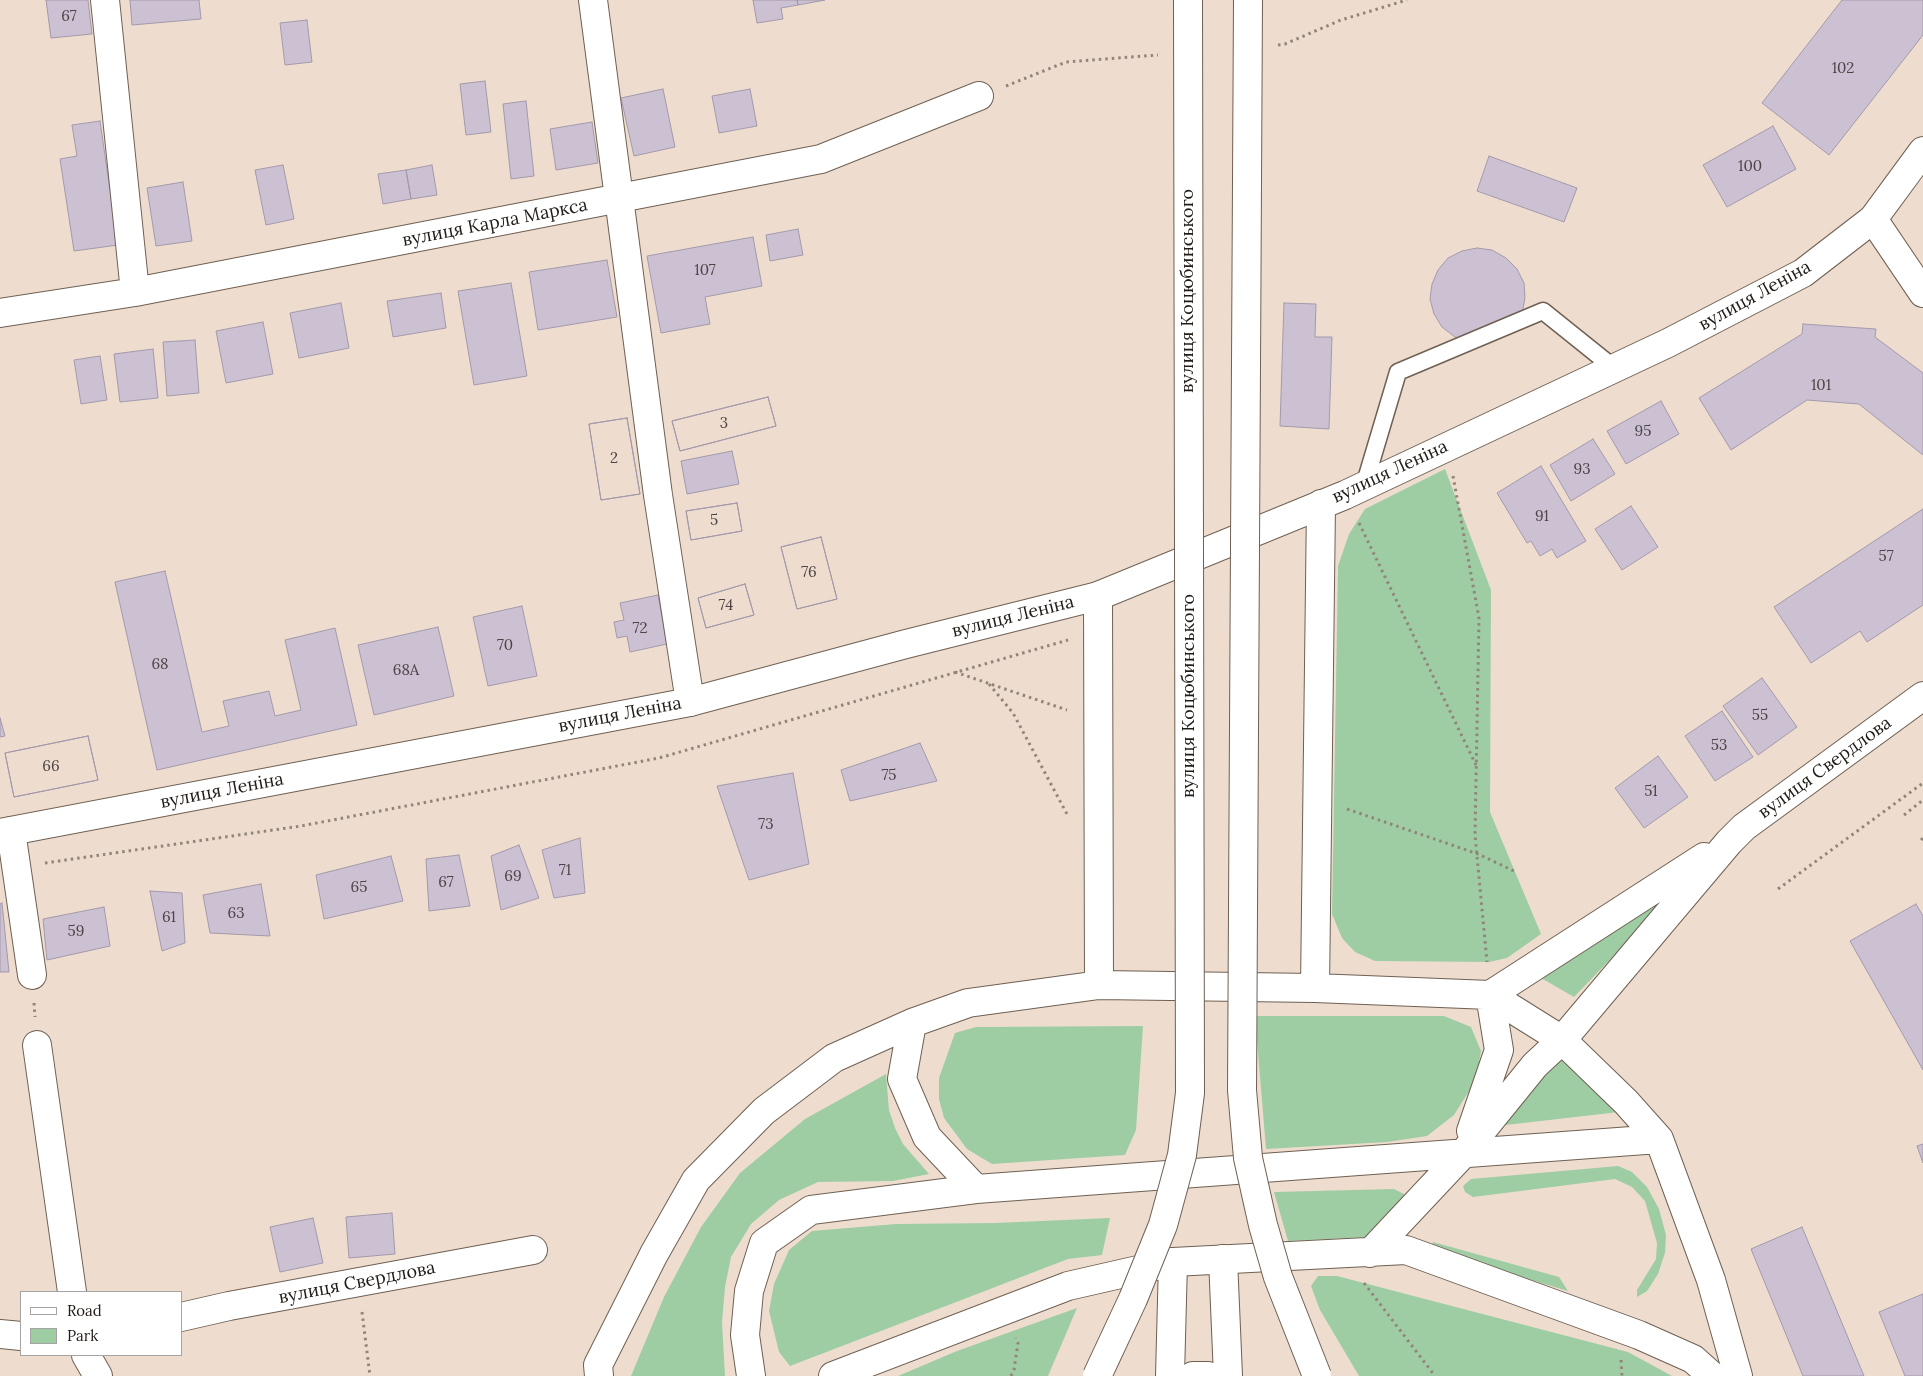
<!DOCTYPE html>
<meta charset="utf-8">
<style>
body{margin:0}
#map{position:relative;width:1923px;height:1376px;overflow:hidden;background:#eeddce;font-family:Lora,serif}
canvas{display:block}
.legend{position:absolute;left:20px;top:1291px;width:162px;height:65px;box-sizing:border-box;background:#fff;border:1px solid #a6a4a2;margin:0;padding:6px 9px;list-style:none;font-size:15px;color:#211b16}
.legend li{display:flex;align-items:center;gap:10px;height:25px}
.legend b{width:25px;border:1px solid #a6a4a2}
</style>
<div id="map">
<canvas width="1923" height="1376"></canvas>
<ul class="legend">
<li><b style="height:6px;background:#fff"></b>Road</li>
<li><b style="height:14px;background:#9ecda4"></b>Park</li>
</ul>
</div>
<script>
const ctx = document.querySelector('canvas').getContext('2d');
ctx.lineJoin = 'round';
function fill(path, color) { ctx.fillStyle = color; ctx.fill(path, 'evenodd'); }
const toPath = rows => new Path2D(rows.map(r => 'M' + r).join(''));
function stroke(path, color, width, dash) { ctx.strokeStyle = color; ctx.lineWidth = width; ctx.lineCap = dash ? 'butt' : 'round'; ctx.setLineDash(dash || []); ctx.stroke(path); }
function drawText(font, color, halo, rows, align = 'center') {
  ctx.font = font + ' Lora,serif'; ctx.lineWidth = 5; ctx.setLineDash([]); ctx.textBaseline = 'middle'; ctx.strokeStyle = halo; ctx.fillStyle = color; for (const [text, x, y, turn = 0] of rows) {
    ctx.save(); ctx.translate(x, y); ctx.rotate((+turn || 0) * Math.PI / 180); ctx.textAlign = isNaN(turn) ? turn : align; if (halo) ctx.strokeText(text, 0, 0); ctx.fillText(text, 0, 0); ctx.restore();
  }
}
fill(toPath([
 [1445,469,1491,590,1490,812,1541,934,1507,958,1489,962,1375,961,1355,952,1342,938,1332,914,1338,566,1349,534,1365,509],
 [1681,886,1574,997,1541,978],
 [1255,1016,1444,1016,1471,1027,1481,1051,1476,1080,1454,1115,1427,1136,1387,1142,1266,1149],
 [1143,1026,1136,1130,1125,1155,992,1164,967,1149,944,1118,939,1099,939,1078,955,1033,976,1027],
 [1561,1058,1619,1112,1497,1126],
 [886,1074,889,1110,895,1128,903,1144,929,1174,893,1181,818,1182,779,1200,751,1224,731,1257,725,1287,722,1322,725,1376,631,1376,664,1297,701,1227,740,1173,805,1119],
 [1618,1166,1632,1172,1647,1187,1659,1209,1666,1235,1665,1253,1658,1274,1647,1291,1637,1297,1637,1290,1656,1259,1657,1243,1645,1201,1632,1187,1615,1179,1473,1197,1465,1192,1463,1186,1471,1179],
 [1394,1189,1404,1194,1406,1202,1367,1237,1288,1241,1274,1192],
 [1110,1218,1102,1255,1068,1259,790,1366,779,1352,769,1311,774,1284,789,1250,812,1231,896,1224,995,1223],
 [1433,1242,1559,1277,1568,1291,1430,1250],
 [1318,1276,1337,1276,1628,1352,1672,1376,1359,1376,1320,1310,1311,1286],
 [1077,1308,1048,1376,898,1376,957,1351]
]), '#9ecda4');
const building = toPath([
 [46,0,88,0,92,34,51,38,46,0],
 [130,0,199,0,201,19,132,25,130,0],
 [753,0,797,0,798,5,781,8,783,19,757,23,753,0],
 [797,0,825,0,798,5,797,0],
 [1842,0,1923,0,1923,35,1829,155,1762,103,1842,0],
 [307,20,312,62,285,65,280,23,307,20],
 [485,81,491,132,466,135,460,84,485,81],
 [663,89,675,147,634,156,621,98,663,89],
 [750,89,757,126,719,133,712,96,750,89],
 [526,101,534,176,511,179,503,104,526,101],
 [100,121,118,245,74,251,60,159,77,156,72,125,100,121],
 [592,122,598,163,556,170,550,129,592,122],
 [1773,126,1796,169,1727,207,1703,165,1773,126],
 [1489,156,1577,188,1564,222,1477,191,1489,156],
 [283,165,294,219,266,225,255,170,283,165],
 [432,165,437,195,411,199,406,170,432,165],
 [406,170,411,199,383,204,378,174,406,170],
 [183,182,192,241,156,246,147,188,183,182],
 [798,229,803,255,770,261,766,235,798,229],
 [753,237,762,286,705,297,710,324,661,333,647,256,753,237],
 [1477,248,1492,250,1506,258,1517,269,1524,283,1525,298,1522,314,1470,343,1455,337,1442,327,1434,314,1430,299,1432,284,1438,270,1448,258,1462,251,1477,248],
 [607,260,617,317,538,330,529,272,607,260],
 [511,283,527,376,474,385,458,291,511,283],
 [441,293,446,328,393,337,387,301,441,293],
 [341,303,349,348,299,358,290,313,341,303],
 [1284,303,1316,304,1315,337,1332,337,1329,429,1280,426,1284,303],
 [263,322,273,374,226,383,216,331,263,322],
 [1803,324,1876,329,1875,337,1923,373,1923,455,1859,404,1807,400,1731,450,1699,398,1802,334,1803,324],
 [195,340,199,393,167,396,163,342,195,340],
 [153,349,158,398,120,402,114,354,153,349],
 [100,356,107,400,81,404,74,360,100,356],
 [768,397,776,426,680,451,672,421,768,397],
 [768,397,776,426,680,451,672,421,768,397],
 [1661,401,1679,434,1626,464,1607,431,1661,401],
 [627,418,640,494,601,500,589,424,627,418],
 [627,418,640,494,601,500,589,424,627,418],
 [1593,439,1615,474,1571,501,1550,465,1593,439],
 [732,451,739,484,687,494,681,461,732,451],
 [1541,466,1586,541,1557,558,1552,549,1540,556,1531,541,1527,543,1497,493,1541,466],
 [737,503,742,531,691,540,686,511,737,503],
 [737,503,742,531,691,540,686,511,737,503],
 [1631,506,1658,547,1622,570,1595,529,1631,506],
 [1923,509,1923,605,1867,642,1860,631,1811,663,1774,607,1923,509],
 [821,537,837,599,797,609,781,547,821,537],
 [821,537,837,599,797,609,781,547,821,537],
 [165,571,202,732,229,726,223,701,269,691,275,716,301,710,285,640,335,628,357,725,157,770,115,582,165,571],
 [745,584,754,615,706,628,698,598,745,584],
 [745,584,754,615,706,628,698,598,745,584],
 [658,595,667,644,630,652,627,636,617,638,614,622,624,620,620,603,658,595],
 [522,606,537,676,488,686,473,617,522,606],
 [438,627,454,696,374,715,358,645,438,627],
 [1762,678,1797,727,1758,755,1723,706,1762,678],
 [1722,711,1753,757,1715,781,1685,736,1722,711],
 [0,718,5,736,0,737,0,718],
 [88,736,98,780,14,797,5,753,88,736],
 [88,736,98,780,14,797,5,753,88,736],
 [920,743,937,781,850,801,841,770,920,743],
 [1658,756,1688,797,1644,828,1615,788,1658,756],
 [793,773,809,864,749,880,717,786,793,773],
 [580,838,585,893,554,898,542,850,580,838],
 [519,845,539,898,501,910,491,856,519,845],
 [459,855,470,906,429,911,426,859,459,855],
 [391,856,403,901,324,919,316,875,391,856],
 [261,884,270,936,210,933,203,895,261,884],
 [150,891,182,893,185,943,162,951,150,891],
 [2,903,9,972,0,972,0,904,2,903],
 [1916,904,1923,916,1923,1070,1850,941,1916,904],
 [104,907,110,946,47,960,43,919,104,907],
 [1923,1144,1923,1163,1917,1146,1923,1144],
 [392,1213,395,1254,349,1258,346,1217,392,1213],
 [313,1218,323,1263,280,1272,270,1227,313,1218],
 [1802,1227,1864,1376,1803,1376,1751,1249,1802,1227],
 [1923,1294,1923,1376,1905,1376,1879,1312,1923,1294]
]);
fill(building, '#cbc1d3');
stroke(building, '#a399ab', 1);
const lane = toPath([
 [1364,486,1398,372,1543,311,1614,368]
]);
const street = toPath([
 [105,0,135,292],
 [593,0,658,495,690,702],
 [1873,219,1923,293],
 [0,313,135,292,821,159,979,96],
 [1098,596,1099,985],
 [11,831,32,975],
 [1315,988,1321,504],
 [912,1023,902,1079,927,1137,976,1189],
 [37,1045,72,1292],
 [1471,1131,1499,1050,1490,995,1704,857],
 [1370,1253,1462,1155,1535,1065,1562,1040,1729,842,1744,827,1923,696],
 [181,1317,229,1306,533,1250],
 [0,1334,21,1336],
 [86,1355,98,1376],
 [599,1376,598,1365,654,1254,696,1180,764,1111,834,1058,912,1023,968,1003,1099,985,1315,988,1490,995,1562,1040,1626,1102,1659,1139,1711,1280,1738,1376],
 [751,1376,745,1335,749,1291,764,1243,811,1210,976,1189,1659,1139],
 [833,1376,1068,1286,1173,1262,1406,1250,1639,1335,1693,1359,1712,1376]
]);
const secondary = toPath([
 [0,833,690,702,906,644,1098,596,1345,495,1668,343,1803,273,1873,219,1923,151],
 [1223,1259,1228,1376],
 [1170,1376,1173,1262],
 [1193,1376,1208,1376]
]);
stroke(lane, '#6f6053', 19);
stroke(street, '#6f6053', 30);
stroke(secondary, '#6f6053', 30);
stroke(toPath([
 [1278,45,1285,44,1341,20,1407,0],
 [1006,86,1066,62,1158,55],
 [1453,476,1479,618,1475,835,1487,962],
 [1359,523,1476,765],
 [955,672,1067,710],
 [989,684,1013,713,1068,816],
 [1347,809,1478,854,1514,871],
 [1904,815,1923,800],
 [1921,840,1923,838],
 [45,863,301,826,659,758,1068,640],
 [1778,889,1923,783],
 [34,1003,35,1017],
 [1364,1283,1435,1376],
 [362,1312,370,1376],
 [1621,1360,1622,1376],
 [1011,1376,1014,1370,1018,1343,1016,1338]
]), '#91857b', 3, [2.5, 4]);
stroke(lane, '#fff', 16);
stroke(street, '#fff', 28);
stroke(secondary, '#fff', 28);
const secondaryBridge = toPath([
 [1248,0,1242,1090,1248,1158,1263,1225,1278,1277,1317,1376],
 [1097,1376,1133,1299,1163,1225,1182,1155,1190,1093,1188,0]
]);
stroke(secondaryBridge, '#6f6053', 30, []);
stroke(secondaryBridge, '#fff', 28);
drawText('15px', '#4c4445', null, [
 ["67",69,17],
 ["102",1843,69],
 ["100",1750,167],
 ["107",705,271],
 ["101",1821,386],
 ["3",724,424],
 ["95",1643,432],
 ["2",614,459],
 ["93",1582,470],
 ["91",1542,517],
 ["5",714,521],
 ["57",1886,557],
 ["76",809,573],
 ["74",726,606],
 ["72",640,629],
 ["70",505,646],
 ["68",160,665],
 ["68А",406,671],
 ["55",1760,716],
 ["53",1719,746],
 ["66",51,767],
 ["75",889,776],
 ["51",1651,792],
 ["73",766,825],
 ["71",565,871],
 ["69",513,877],
 ["67",446,883],
 ["65",359,888],
 ["63",236,914],
 ["61",169,918],
 ["59",76,932]
]);
drawText('18px', '#211b16', '#fff', [
 ["вулиця Карла Маркса",495,223,-11],
 ["вулиця Коцюбинського",1188,291,-90],
 ["вулиця Леніна",1755,296,-29],
 ["вулиця Леніна",1390,472,-25],
 ["вулиця Леніна",1013,617,-14],
 ["вулиця Коцюбинського",1189,696,-90],
 ["вулиця Леніна",620,715,-11],
 ["вулиця Свердлова",1825,768,-36],
 ["вулиця Леніна",222,791,-11],
 ["вулиця Свердлова",357,1283,-11]
]);
</script>
